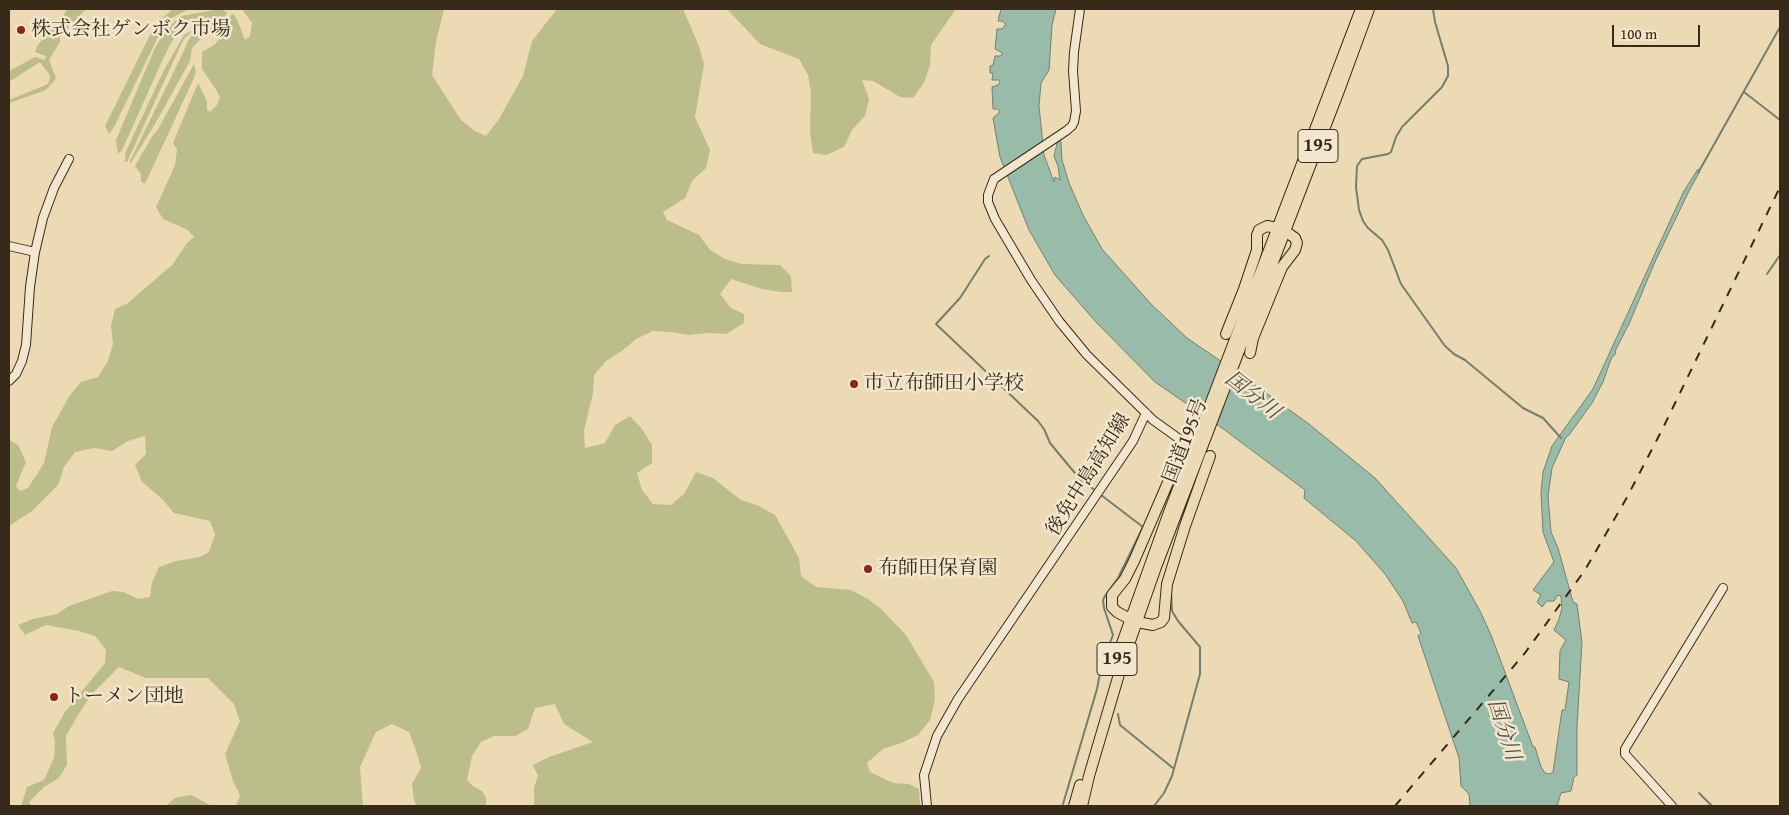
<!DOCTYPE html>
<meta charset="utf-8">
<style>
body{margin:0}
#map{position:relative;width:1789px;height:815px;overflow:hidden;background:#ebdab3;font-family:"Gentium Book Plus",serif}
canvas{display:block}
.frame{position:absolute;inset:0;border:10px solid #382a19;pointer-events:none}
.scale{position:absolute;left:1612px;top:25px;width:88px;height:22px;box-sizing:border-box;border:2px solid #382a19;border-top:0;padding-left:6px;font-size:15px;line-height:18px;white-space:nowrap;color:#382a19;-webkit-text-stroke:4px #f2e7ce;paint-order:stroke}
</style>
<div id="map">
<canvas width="1789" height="815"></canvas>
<div class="frame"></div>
<div class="scale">100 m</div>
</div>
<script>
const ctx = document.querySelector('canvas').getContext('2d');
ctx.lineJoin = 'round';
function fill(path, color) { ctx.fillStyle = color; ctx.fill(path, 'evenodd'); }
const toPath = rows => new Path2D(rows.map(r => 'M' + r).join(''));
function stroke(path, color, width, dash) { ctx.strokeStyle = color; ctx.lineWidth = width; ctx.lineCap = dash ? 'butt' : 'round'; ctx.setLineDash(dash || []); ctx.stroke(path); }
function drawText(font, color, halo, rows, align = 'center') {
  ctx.font = font + ' "Gentium Book Plus","Noto Serif JP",serif'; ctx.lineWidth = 5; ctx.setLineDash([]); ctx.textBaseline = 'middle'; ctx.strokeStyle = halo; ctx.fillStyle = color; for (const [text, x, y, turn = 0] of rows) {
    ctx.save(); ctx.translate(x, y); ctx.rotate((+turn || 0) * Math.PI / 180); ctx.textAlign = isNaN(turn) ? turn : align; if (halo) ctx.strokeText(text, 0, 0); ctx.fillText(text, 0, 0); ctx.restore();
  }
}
fill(toPath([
 [68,9,86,9,60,37,60,42,49,60,56,78,54,81,46,90,9,103,9,100,48,84,50,78,49,74,40,62,9,82,9,71,35,57,45,60,46,56,35,52,37,46],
 [173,9,189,9,168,20,163,27,113,129,109,134,105,126,152,31,158,22],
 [219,9,227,12,225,17,219,22,216,24,189,24,176,35,169,46,122,150,118,154,116,140,155,48,164,33,176,20,182,16],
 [242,9,444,9,436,42,432,75,461,120,475,131,486,136,499,119,523,76,532,41,557,9,683,9,699,46,704,64,695,117,710,150,706,168,692,181,685,198,663,212,667,220,699,235,710,250,725,259,741,264,780,265,791,276,792,292,782,292,762,289,731,279,720,294,731,308,744,314,744,323,726,334,707,333,689,335,671,332,653,331,636,339,622,351,606,361,594,375,593,393,584,430,585,448,605,443,615,425,630,416,642,429,652,445,652,463,637,473,642,490,653,504,671,505,684,494,696,472,713,478,741,500,759,506,775,515,799,558,801,576,816,587,851,590,868,599,880,608,906,635,934,682,935,700,930,720,918,735,901,743,883,749,867,763,870,772,893,783,909,784,919,789,920,806,534,806,534,788,538,776,533,765,549,757,593,742,564,724,555,704,535,708,528,729,515,736,494,736,481,742,472,756,467,780,473,786,482,791,486,798,486,806,417,806,414,800,412,784,421,768,416,750,409,732,392,724,376,732,360,767,363,806,235,806,237,804,240,795,233,781,225,754,240,721,234,704,208,678,146,678,119,667,92,694,78,715,66,736,67,765,59,778,44,787,29,802,31,806,21,806,27,787,44,780,54,758,55,743,53,733,65,712,105,663,106,650,95,636,79,631,46,625,25,635,18,625,33,619,57,614,69,606,112,591,123,592,138,599,150,597,152,582,159,567,176,561,200,557,209,552,215,534,210,521,174,513,162,499,142,482,135,465,146,454,145,436,128,441,112,451,94,448,75,452,64,467,58,485,32,511,9,526,9,440,18,445,26,462,16,486,20,491,28,488,44,463,52,427,70,395,81,382,98,377,108,361,113,344,111,326,115,309,128,303,172,265,187,243,194,237,188,230,163,219,156,207,175,165,177,149,173,143,198,83,207,101,207,110,210,112,217,105,220,97,215,88,202,69,202,52,214,45,222,36,232,13,237,19,245,40,250,36,252,23],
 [727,9,956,9,931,45,930,65,924,83,913,98,900,97,873,81,862,80,869,99,865,116,852,130,844,147,826,155,813,153,810,133,811,93,808,75,799,59,760,44],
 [219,26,216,30,207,32,192,48,190,61,155,124,130,164,130,161,181,57,188,41,193,34,200,30],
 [193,30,184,39,180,47,127,162,125,162,125,155,127,149,164,70,184,35],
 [194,64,196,71,194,78,145,184,141,181,141,174,135,166,153,135,157,131],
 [191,795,212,806,166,806,175,798]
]), '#bbbe8a');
const water = toPath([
 [1001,9,1056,9,1052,25,1049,70,1041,83,1039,106,1044,155,1054,182,1055,177,1060,180,1058,166,1054,156,1058,140,1061,142,1062,160,1069,183,1083,215,1102,249,1151,304,1187,338,1231,368,1309,424,1375,478,1456,568,1480,611,1491,635,1533,747,1535,747,1541,767,1545,773,1550,774,1553,772,1562,710,1565,710,1569,682,1559,679,1560,651,1566,640,1554,630,1559,619,1562,608,1561,596,1558,595,1554,601,1547,601,1542,607,1537,602,1541,595,1533,590,1554,562,1543,532,1541,493,1543,472,1552,446,1593,389,1670,221,1684,191,1698,169,1700,171,1688,193,1654,264,1629,324,1615,351,1616,353,1611,359,1603,382,1592,403,1569,435,1566,437,1552,468,1548,496,1551,532,1558,548,1573,602,1577,604,1582,643,1577,727,1577,775,1574,777,1571,791,1561,793,1557,806,1470,806,1469,794,1461,786,1459,758,1418,636,1421,633,1416,622,1412,623,1403,601,1385,574,1356,541,1304,498,1305,490,1222,428,1155,382,1096,322,1055,275,1029,230,1000,157,993,118,1000,112,997,109,993,109,992,87,998,85,1000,82,999,80,992,80,993,73,990,73,990,66,993,65,995,56,1001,56,1002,54,1001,52,995,49,997,29,1002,29,1006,24,1002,21,998,21,1001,9]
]);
fill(water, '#99bba9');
stroke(water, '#72816f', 1);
stroke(toPath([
 [1433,9,1435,22,1448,66,1448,76,1442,87,1402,127,1396,137,1391,152,1388,154,1362,159,1357,166,1356,187,1359,210,1363,221,1368,228,1382,240,1388,250,1401,284,1445,346,1454,354,1465,360,1523,408,1543,418,1561,438],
 [1744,92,1780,120],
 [1698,173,1780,27],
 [989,256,985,259,960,298,936,324,1038,421,1044,429,1050,443,1069,466,1081,480,1096,491],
 [1767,274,1780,255],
 [1118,714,1120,725,1173,768],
 [1699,793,1712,806],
 [1063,804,1097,689,1102,663,1113,635,1104,608,1103,600,1105,596,1118,578,1143,527,1101,495],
 [1154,806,1164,793,1172,776,1200,674,1200,647,1178,621,1172,611,1171,590]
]), '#72816f', 2);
const secondary = toPath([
 [1080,9,1074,52,1073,71,1076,111,1074,122,1072,126,1066,131,994,179,988,195,988,202,995,219,1031,280,1059,321,1087,355,1153,420,1185,443],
 [9,246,35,252],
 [9,381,16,374,22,361,26,345,30,287,35,252,43,218,54,188,69,159],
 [927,806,924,775,937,736,958,699,1133,441,1146,413],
 [1672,806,1625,754,1625,749,1723,588]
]);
const highway = toPath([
 [1226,334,1244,289,1257,250,1257,235,1259,230,1267,226,1277,228],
 [1250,353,1253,338,1282,267,1295,250,1297,243,1295,238,1285,231],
 [1130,619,1117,612,1112,607,1112,595,1125,579,1134,561,1185,443],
 [1137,622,1153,625,1161,622,1164,618,1167,584,1185,526,1210,456],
 [1120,649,1168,515,1361,9],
 [1074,806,1080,785],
 [1082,806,1089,776,1122,664,1156,567,1340,88,1369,9]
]);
stroke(secondary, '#382a19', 10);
stroke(highway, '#382a19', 12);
stroke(secondary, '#f2e7ce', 8);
stroke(highway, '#ebdab3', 10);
stroke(toPath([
 [1395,806,1525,653,1585,570,1626,499,1662,430,1780,187]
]), '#382a19', 2, [9, 9]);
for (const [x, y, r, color] of [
 [21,30,5,"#8f2418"],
 [854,384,5,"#8f2418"],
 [868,569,5,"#8f2418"],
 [54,697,5,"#8f2418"]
]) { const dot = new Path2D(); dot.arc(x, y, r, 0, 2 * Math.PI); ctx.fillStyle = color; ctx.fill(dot); stroke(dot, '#f2e7ce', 2); }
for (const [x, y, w] of [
 [1318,146,40],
 [1117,659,40]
]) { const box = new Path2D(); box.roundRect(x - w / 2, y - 16.5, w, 33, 4); ctx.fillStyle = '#f2e7ce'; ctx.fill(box); stroke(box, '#382a19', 1); }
drawText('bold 19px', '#382a19', null, [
 ["195",1318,146],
 ["195",1117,659]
]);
drawText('20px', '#382a19', '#f2e7ce', [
 ["株式会社ゲンボク市場",31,30],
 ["市立布師田小学校",864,384],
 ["布師田保育園",878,569],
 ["トーメン団地",64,697]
], 'left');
drawText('20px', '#382a19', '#f2e7ce', [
 ["国道195号",1186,441,-69],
 ["後免中島高知線",1089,475,-58]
]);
drawText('italic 21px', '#504e3d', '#f2e7ce', [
 ["国分川",1252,396,38],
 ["国分川",1503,730,72]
]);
</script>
